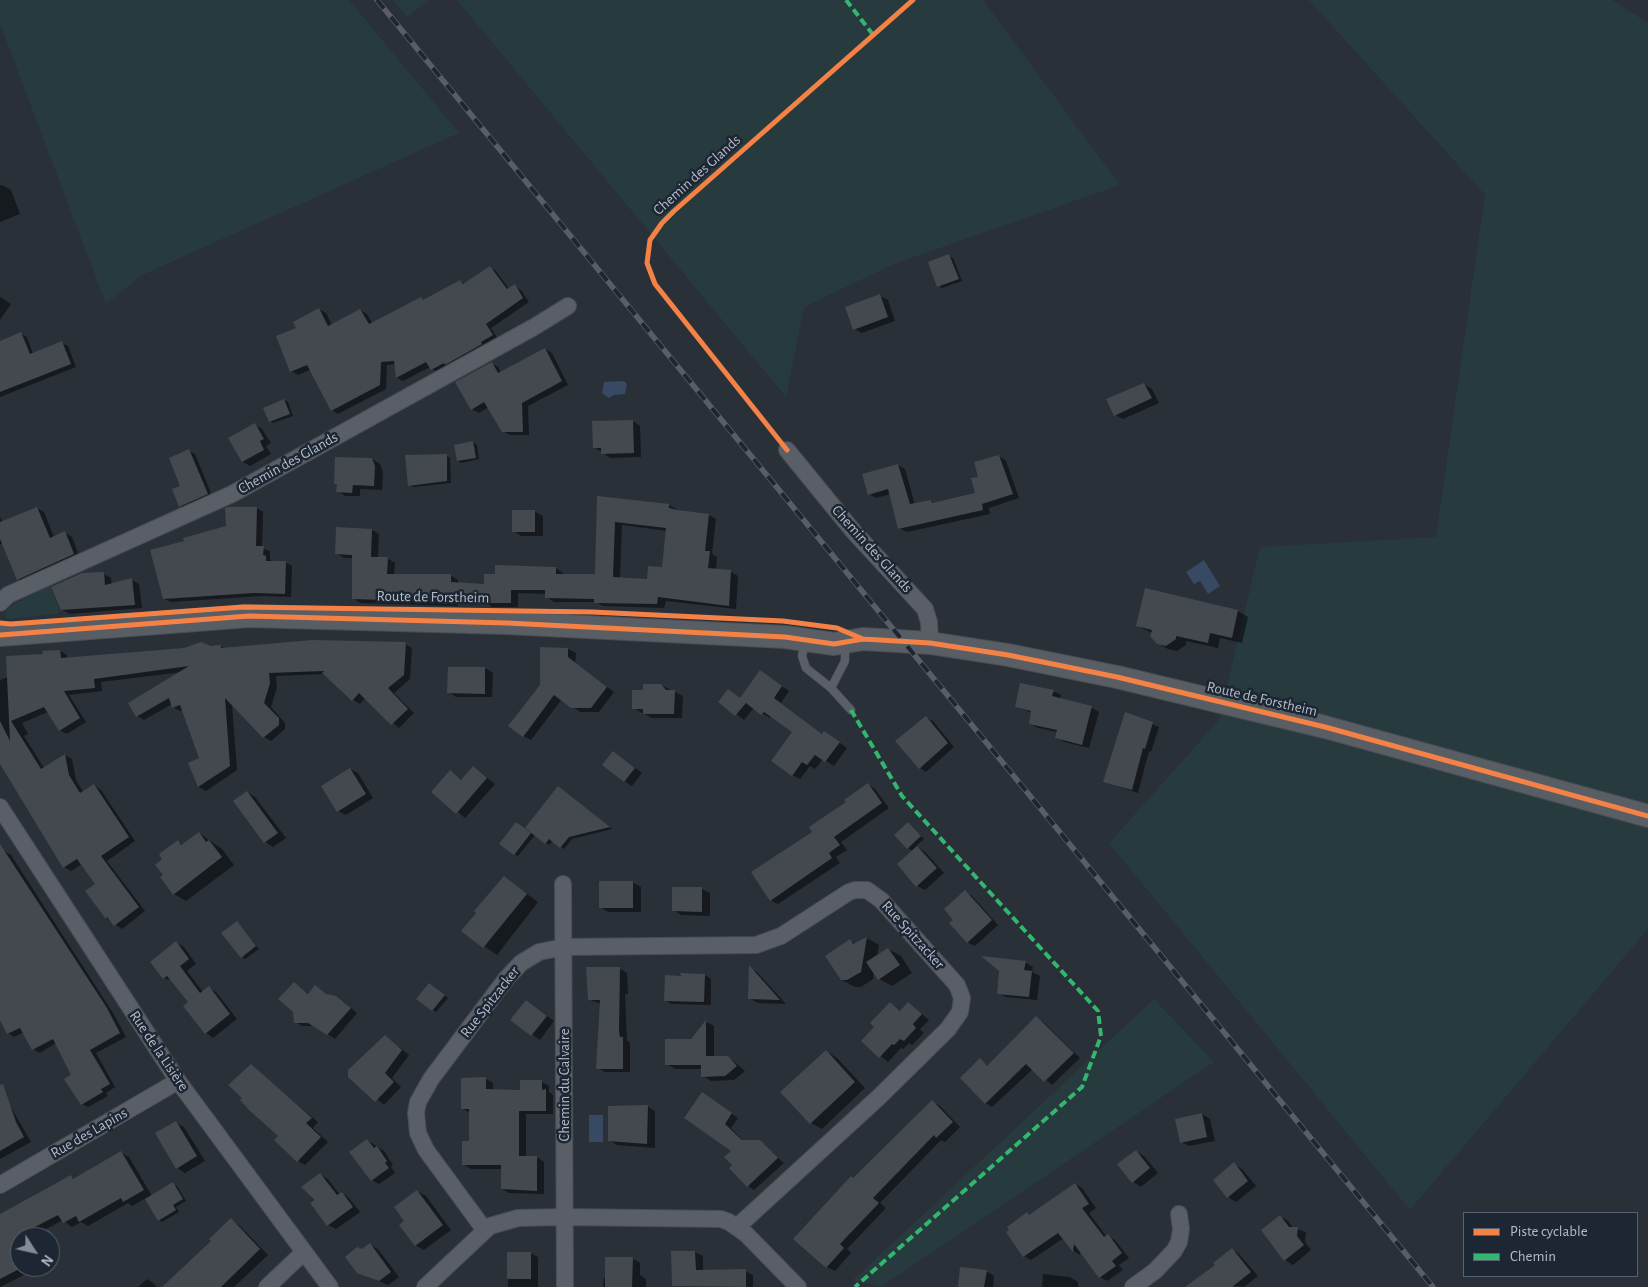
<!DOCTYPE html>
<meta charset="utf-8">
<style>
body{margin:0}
#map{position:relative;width:1648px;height:1287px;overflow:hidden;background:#2a3038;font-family:"Alegreya Sans",sans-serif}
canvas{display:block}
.legend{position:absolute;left:1463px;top:1212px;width:175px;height:65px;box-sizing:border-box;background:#1d2633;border:1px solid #59626f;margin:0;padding:6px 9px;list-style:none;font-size:15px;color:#b4bcc9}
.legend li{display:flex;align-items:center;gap:10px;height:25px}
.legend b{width:25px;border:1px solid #59626f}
.north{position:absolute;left:10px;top:1227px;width:50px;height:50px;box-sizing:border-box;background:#1d2633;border:1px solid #59626f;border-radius:50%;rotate:125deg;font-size:14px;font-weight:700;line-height:20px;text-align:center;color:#b4bcc9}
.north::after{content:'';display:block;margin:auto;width:18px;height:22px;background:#848b96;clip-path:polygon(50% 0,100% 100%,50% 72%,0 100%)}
</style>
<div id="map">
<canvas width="1648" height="1287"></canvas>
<ul class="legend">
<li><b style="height:6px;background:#f48246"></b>Piste cyclable</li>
<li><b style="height:6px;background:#33b770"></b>Chemin</li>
</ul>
<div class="north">N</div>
</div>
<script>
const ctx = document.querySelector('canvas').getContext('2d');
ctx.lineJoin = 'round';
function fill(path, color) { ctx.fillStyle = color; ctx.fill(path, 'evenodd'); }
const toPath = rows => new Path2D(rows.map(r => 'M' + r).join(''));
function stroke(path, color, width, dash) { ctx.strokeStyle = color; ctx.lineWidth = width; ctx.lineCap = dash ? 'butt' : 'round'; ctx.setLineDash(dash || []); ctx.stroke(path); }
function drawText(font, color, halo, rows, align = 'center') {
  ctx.font = font + ' "Alegreya Sans",sans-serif'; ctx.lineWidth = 5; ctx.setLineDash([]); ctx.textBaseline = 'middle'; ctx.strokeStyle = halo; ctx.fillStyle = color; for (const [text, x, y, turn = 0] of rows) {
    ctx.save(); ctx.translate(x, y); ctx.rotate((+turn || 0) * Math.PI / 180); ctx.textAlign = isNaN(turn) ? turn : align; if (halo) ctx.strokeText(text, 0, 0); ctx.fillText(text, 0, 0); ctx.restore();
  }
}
fill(toPath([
 [0,0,349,0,459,133,142,275,106,304,0,24],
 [393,0,429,0,407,17],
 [457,0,983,0,1120,185,894,264,804,307,786,397],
 [1309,0,1612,0,1648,23,1648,929,1410,1210,1109,843,1219,720,1260,547,1436,537,1485,195],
 [49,584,60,611,57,614,10,619,6,618,6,612,9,607],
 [1154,999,1214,1062,881,1287,853,1280]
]), '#273a3e');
fill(toPath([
 [624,381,627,384,625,394,614,395,609,398,602,393,604,382],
 [1204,560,1220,586,1208,594,1200,581,1194,584,1186,572],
 [589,1115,603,1115,603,1142,589,1142]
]), '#384963');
fill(toPath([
 [2,185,11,190,20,214,0,222,0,186],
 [949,256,953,258,962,281,942,288,938,286],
 [490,268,496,271,509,289,515,286,521,290,529,302,491,328,498,339,438,373,430,367,403,381,397,378,396,364,387,365,386,389,338,414,332,410,310,370,298,375,291,371,298,328,319,309,326,313,332,325,360,310,367,314,372,323,421,299,425,301,460,281,465,284],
 [880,296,888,300,895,321,862,333,854,329],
 [0,297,11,304,0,320],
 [21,334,27,337,33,354,62,343,68,346,76,367,0,397,0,342],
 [545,349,552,353,568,385,528,406,529,435,510,435,503,431,489,407,479,413,472,409,492,363,498,367,501,372],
 [1144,384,1152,389,1159,403,1123,419,1115,415],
 [284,400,288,402,293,416,273,423,270,421],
 [633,421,640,426,641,457,610,458,594,447],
 [255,425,262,429,271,443,266,446,271,454,250,466,243,462],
 [473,442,477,445,479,459,461,463,458,461],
 [189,451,195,454,213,498,186,510,180,506],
 [447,456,450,458,451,483,413,487,409,485],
 [999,456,1006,461,1019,498,989,508,990,514,907,532,899,528,891,494,876,498,869,494,898,465,905,469,915,505,931,501,935,504,977,494,980,477],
 [372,459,380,464,383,472,382,490,360,489,360,496,345,496,338,491,338,485,335,483],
 [599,497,669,505,676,509,676,512,709,515,716,519,712,554,717,557,716,570,731,572,738,576,736,609,666,601,664,608,603,606,596,602,554,602,547,597,547,594,518,593,518,607,492,607,485,601,458,601,458,606,360,603,353,598,354,558,344,558,336,553,337,528,372,530,379,534,378,558,387,558,395,563,394,575,450,575,458,580,458,584,485,586,556,568,563,573,563,575,597,576],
 [622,525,667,531,663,567,648,580,620,578],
 [37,508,44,512,54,537,65,533,72,537,80,558,24,583,18,579,3,544,0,544,0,516,2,522],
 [257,508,263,512,262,548,270,551,270,559,272,562,285,562,292,566,291,597,262,596,171,602,164,599,185,542,227,527],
 [534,511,543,516,543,536,521,536,513,531],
 [104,574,111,578,112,585,132,580,139,584,142,608,70,614,62,610],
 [1238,611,1248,617,1242,643,1220,638,1218,648,1186,641,1186,645,1177,651,1168,649,1157,643,1152,633,1138,626],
 [405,644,412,648,410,679,394,693,414,713,399,728,365,698,360,704,353,700,326,674,276,676,277,687,271,707,285,723,285,729,271,741,264,737,232,704,237,770,206,791,199,787,189,763,200,759,183,710,180,711,173,707,172,704,144,720,137,716,183,672,101,682,102,691,69,695,86,722,67,734,59,730,48,712,22,723,28,734,24,736,44,768,65,755,72,759,76,780,83,792,94,785,101,790,135,841,107,861,145,911,122,929,106,918,96,884,82,864,71,871,64,867,0,759,0,680,8,677,44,655,60,651,67,655,67,658,221,646,225,649],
 [542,649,568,649,576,653,575,663,614,692,599,712,580,712,562,699,531,740,523,736,541,686],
 [449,668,485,668,493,673,492,697,456,697,449,692],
 [768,677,789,691,781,703,823,735,825,732,847,748,834,766,823,759,815,769,810,766,800,779,792,775,794,732,772,716,770,718,754,708,744,720,720,702,741,699],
 [661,685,683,696,682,718,652,718,633,708,644,692],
 [1053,691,1061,695,1060,699,1091,707,1099,712,1089,748,1064,742,1057,737,1058,732,1038,728,1030,724,1032,713,1017,707],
 [1126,714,1159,727,1151,752,1149,751,1138,793,1105,782],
 [926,717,933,721,954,747,926,772,920,768,897,741],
 [614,752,642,773,632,786,624,781],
 [473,767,495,784,465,818,433,792,450,772,462,780],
 [350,769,358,773,373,798,346,815,338,811],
 [868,784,875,789,889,808,841,842,847,850,836,857,840,863,778,904,770,900,814,832],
 [558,788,612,829,572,839,564,849,553,841,549,845,535,835,518,856,514,854,525,830],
 [247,792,255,797,286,838,273,847,265,842,234,802],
 [909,824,924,839,916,846,925,852,944,873,925,890,917,886,913,851,908,848],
 [199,833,222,849,234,865,186,901,174,894,164,876,178,842,183,845],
 [4,851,11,855,113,1013,126,1037,96,1053,115,1087,106,1093,108,1096,88,1107,82,1104,73,1075,56,1043,40,1053,33,1049,24,1032,14,1037,8,1033,0,1015,0,855],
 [505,878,538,902,497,955,463,931,489,894],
 [632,882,641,887,641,912,608,912,600,907],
 [673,888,702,889,710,893,710,916,681,915,673,910],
 [965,892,972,896,998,925,975,946,967,942,955,920],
 [237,923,259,949,245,959,242,957],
 [867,938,879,945,877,956,888,949,901,956,912,973,892,986,879,979,874,972,873,979,861,987,855,987,842,980,850,941,855,944],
 [177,943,184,947,196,964,187,971,203,992,209,988,216,992,237,1019,213,1038,206,1033,190,1002,173,981,164,978],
 [1025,962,1033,967,1032,972,1040,976,1037,1000,1006,997,998,993],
 [588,968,620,969,627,973,628,994,625,994,627,1041,630,1042,630,1072,605,1072,598,1068,601,1004,590,1000],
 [750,968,757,972,786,1004,758,1003,749,998],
 [705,975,711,979,711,1005,671,1004,665,1000],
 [294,983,309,994,316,987,328,996,344,1002,357,1013,335,1039,316,1026,302,1026,295,1022],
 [433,986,448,998,436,1012,418,998],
 [527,1001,554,1021,540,1040,512,1020],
 [890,1003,901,1011,909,1003,929,1020,920,1029,924,1033,912,1045,909,1043,903,1049,901,1048,888,1062,862,1041,876,1026],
 [1036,1018,1043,1022,1080,1058,1052,1085,1033,1069,992,1107,985,1103,980,1060,988,1066],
 [706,1022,714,1026,714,1057,728,1057,745,1071,734,1080,711,1081,703,1076,702,1069,675,1069,667,1064,691,1040],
 [385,1036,409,1055,392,1078,401,1087,384,1105,349,1076],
 [826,1051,837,1058,865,1088,822,1129,811,1123],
 [251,1066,318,1122,313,1128,328,1142,305,1165,298,1161,279,1135],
 [486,1079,493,1083,493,1090,521,1091,542,1082,549,1086,549,1092,553,1095,553,1114,526,1114,526,1157,537,1157,544,1162,544,1194,509,1193,502,1189,502,1169,471,1169,463,1164,470,1143,470,1113,462,1108],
 [0,1088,31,1142,0,1159],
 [709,1098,738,1118,731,1128,744,1141,759,1142,784,1163,754,1190,748,1186,734,1165,732,1151],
 [932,1102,940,1106,960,1127,945,1142,941,1140,880,1203,886,1208,847,1249,851,1253,835,1271,827,1267,795,1239],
 [647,1106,655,1111,655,1148,617,1145,609,1140],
 [1202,1114,1210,1119,1215,1141,1189,1146,1181,1142],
 [176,1123,184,1127,205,1161,185,1173,177,1168],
 [367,1140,384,1151,393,1165,391,1167,395,1173,379,1184,372,1180],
 [1136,1151,1144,1156,1158,1173,1141,1187,1133,1182],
 [121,1153,129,1157,152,1196,173,1184,177,1186,186,1201,176,1207,179,1212,162,1222,159,1220,146,1198,132,1206,128,1203,88,1226,81,1222,72,1227,63,1220,37,1234,38,1237,20,1237,20,1267,29,1267,32,1271,0,1287,0,1215,71,1177,76,1179],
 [1234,1164,1242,1169,1256,1186,1236,1202,1228,1197],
 [320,1175,328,1179,340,1195,342,1193,349,1198,360,1212,336,1229,328,1225,317,1200],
 [1075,1184,1082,1188,1096,1208,1089,1213,1106,1236,1115,1240,1129,1258,1119,1265,1123,1270,1107,1281,1100,1277,1081,1251,1080,1255,1074,1251,1064,1238,1031,1260,1024,1256,1027,1214,1030,1215],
 [417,1191,426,1196,451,1230,424,1250,415,1245,406,1222],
 [1280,1216,1288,1221,1293,1228,1306,1232,1305,1242,1311,1250,1293,1265,1285,1260],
 [231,1220,239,1225,268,1255,234,1287,183,1287,213,1241],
 [370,1245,378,1249,399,1277,388,1285,358,1272,363,1250],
 [1232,1249,1239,1254,1258,1276,1244,1287,1233,1286],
 [695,1252,703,1256,703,1271,745,1271,753,1275,753,1287,673,1286],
 [508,1253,530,1253,538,1257,538,1287,508,1287],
 [632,1258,640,1263,640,1275,646,1279,646,1287,603,1287,604,1278],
 [986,1271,994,1276,993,1287,959,1287],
 [1043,1274,1070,1277,1078,1282,1078,1287,1042,1287],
 [147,1279,153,1283,157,1287,138,1287]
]), '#0007');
fill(toPath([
 [949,254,959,279,937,287,928,262],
 [490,266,507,289,515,284,523,298,486,324,493,335,481,342,482,344,445,365,444,363,431,370,426,362,396,378,394,361,381,362,380,385,331,411,307,365,290,372,276,336,296,328,293,322,319,308,328,326,360,309,369,324,421,297,423,300,460,280,463,284],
 [880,294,888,317,853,330,845,307],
 [21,332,30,354,62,341,71,364,0,392,0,341],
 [545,348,562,381,522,403,523,432,502,432,484,402,471,410,455,382,492,362,498,373],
 [1144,383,1152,398,1114,416,1106,399],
 [284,399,290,414,269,422,263,408],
 [633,420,634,453,601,454,601,448,593,448,592,421],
 [255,423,264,439,260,441,264,450,242,462,228,438],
 [473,441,476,458,457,461,454,445],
 [189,449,208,494,179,507,172,489,180,486,169,458],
 [447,454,447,481,408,486,405,455],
 [999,455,1013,494,982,504,983,510,898,529,888,489,868,495,862,474,898,464,910,504,931,500,932,503,975,493,971,478,978,477,974,462],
 [335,457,372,458,375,466,374,486,353,485,352,493,336,492,337,484,334,484],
 [597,496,669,504,669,508,677,510,709,514,705,551,710,551,708,568,731,570,729,606,658,597,657,604,594,603,594,599,545,598,545,590,511,590,511,603,483,603,483,597,451,598,451,602,352,599,352,555,335,554,336,527,372,529,371,557,388,557,387,574,451,574,451,582,484,584,484,574,495,574,495,565,556,567,556,574,595,574],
 [615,522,666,528,662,567,648,566,647,579,613,577],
 [37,507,50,538,65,531,74,554,17,580,0,539,0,522],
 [228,507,257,507,256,546,264,546,263,555,266,556,266,561,286,561,285,594,254,593,163,599,150,550,184,541,183,538,226,526,225,508],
 [512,510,535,510,535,532,512,532],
 [104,572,105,585,132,578,135,605,61,610,51,587,82,573],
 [1145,588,1238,610,1232,638,1210,633,1208,643,1176,636,1176,639,1166,646,1157,644,1150,636,1152,630,1136,626],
 [312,640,406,642,404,675,388,688,408,709,391,725,359,693,352,701,322,673,324,671,269,673,270,683,264,703,279,718,279,725,263,738,225,698,230,766,198,787,188,763,199,758,180,705,172,708,169,698,136,717,128,703,189,666,94,679,95,688,64,691,80,718,59,731,44,707,11,721,41,769,65,754,69,775,80,793,94,784,129,837,101,856,139,907,114,926,107,917,106,919,85,891,95,884,77,859,63,868,0,764,0,721,10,741,6,656,43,654,42,651,60,650,61,658,184,648,201,642,211,646,221,645,221,648],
 [540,647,568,648,568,657,607,687,591,708,571,708,554,695,523,737,508,726,540,685],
 [448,667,485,667,485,694,447,693],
 [760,670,782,686,774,698,822,734,824,731,840,742,825,762,815,755,807,765,802,762,792,776,771,761,792,732,764,712,761,715,746,703,735,716,718,702,728,689,740,698],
 [1020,683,1054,690,1052,696,1092,706,1082,745,1055,738,1057,730,1029,724,1031,711,1015,707],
 [643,684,661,684,666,690,675,690,674,714,643,714,643,709,632,709,632,690,643,690],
 [1125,712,1153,722,1145,749,1143,748,1132,790,1103,782],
 [926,716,948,743,919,769,895,741],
 [613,751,635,768,624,782,602,765],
 [473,766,487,778,456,814,431,792,450,770,461,780],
 [350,768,366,794,337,812,321,786],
 [868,783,882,803,834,837,840,845,829,853,832,858,770,901,751,872,812,832,809,827,846,802,844,800],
 [558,786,610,827,569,837,560,848,549,839,545,844,525,828],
 [247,791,278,833,264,843,233,801],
 [516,822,531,833,514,855,499,844],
 [908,822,921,836,907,849,894,835],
 [199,832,206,842,209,840,222,857,173,895,160,877,163,875,155,865,162,859,159,854,178,840,181,845],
 [0,844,107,1008,120,1033,90,1050,110,1084,101,1089,103,1092,81,1105,64,1079,71,1075,53,1039,32,1050,20,1028,7,1034,0,1020],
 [917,846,937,868,916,887,897,864],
 [504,876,527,894,483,948,461,931,476,913,474,911],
 [599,881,633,881,633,908,599,908],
 [672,887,702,887,702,912,672,911],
 [965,890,992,920,967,943,949,923,953,920,944,909],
 [237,921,256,946,241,958,221,933],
 [867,937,861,972,847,980,841,980,825,956,850,939,853,944],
 [176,941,189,959,180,966,200,993,209,986,230,1014,205,1034,183,1006,188,1002,167,976,163,979,150,962],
 [888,948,900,965,878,980,866,962],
 [981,956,1026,961,1024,970,1032,971,1029,997,997,994,999,971],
 [749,965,780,1000,748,999],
 [586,967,620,967,619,1031,620,1037,623,1037,623,1069,596,1069,600,1000,588,1000],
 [680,973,705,974,704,1002,664,1001,665,975,681,976],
 [294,982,308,994,315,985,326,994,336,996,351,1008,327,1035,308,1023,294,1023,293,1012,278,999],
 [429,983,445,995,432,1011,416,999],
 [526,1000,547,1016,531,1036,510,1020],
 [890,1002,900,1011,908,1002,922,1014,913,1024,916,1028,904,1041,900,1039,894,1045,892,1044,879,1058,861,1041,874,1027,870,1023],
 [1036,1016,1074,1053,1044,1082,1026,1064,985,1104,960,1078,980,1058,987,1066],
 [706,1020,706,1056,728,1056,737,1066,725,1076,701,1077,701,1065,665,1065,665,1039,691,1039],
 [385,1035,402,1050,385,1073,394,1082,375,1102,348,1077,348,1070],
 [826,1050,855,1082,810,1124,780,1092],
 [251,1064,312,1118,306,1123,321,1137,297,1162,274,1140,278,1136,249,1110,240,1100,242,1098,228,1085],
 [486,1077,486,1089,520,1090,520,1080,542,1080,542,1090,546,1089,546,1111,519,1111,519,1156,537,1156,537,1191,501,1189,501,1165,462,1165,462,1141,469,1141,469,1109,461,1109,461,1078],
 [3,1084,16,1122,24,1137,0,1151,0,1085],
 [702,1092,732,1113,725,1124,742,1140,760,1140,778,1158,747,1187,729,1168,732,1165,724,1157,731,1151,684,1118],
 [932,1100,953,1122,936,1138,934,1135,873,1198,879,1203,840,1244,844,1248,826,1268,793,1239,851,1176,853,1178],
 [648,1105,647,1144,608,1141,608,1106],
 [1202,1113,1207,1137,1180,1143,1175,1119],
 [176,1121,197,1156,176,1169,155,1133],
 [367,1139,374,1148,377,1146,387,1161,385,1163,389,1168,371,1181,349,1152],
 [1136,1150,1150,1168,1132,1183,1117,1164],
 [121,1151,144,1190,123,1202,121,1198,79,1222,76,1216,63,1223,58,1215,29,1230,33,1237,20,1237,20,1243,14,1247,20,1258,20,1267,23,1267,0,1279,0,1214,71,1175,73,1179],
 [1234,1162,1248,1181,1227,1198,1213,1180],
 [320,1173,337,1195,342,1192,353,1207,327,1226,310,1203,315,1200,301,1187],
 [173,1182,183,1199,173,1205,176,1210,158,1221,145,1199],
 [1075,1183,1089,1204,1082,1208,1104,1237,1108,1234,1122,1253,1112,1261,1116,1266,1099,1278,1074,1244,1073,1252,1058,1233,1023,1257,1006,1232,1009,1230,1007,1227,1027,1212,1029,1215],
 [417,1190,443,1225,415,1246,399,1225,404,1221,394,1207],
 [1280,1215,1289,1227,1298,1227,1297,1236,1304,1245,1284,1261,1261,1230],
 [231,1218,260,1249,221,1287,162,1287,211,1241,209,1239],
 [370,1243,391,1272,379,1281,357,1273,345,1257,357,1247,362,1249],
 [1232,1248,1251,1272,1232,1287,1185,1287,1215,1265,1213,1263],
 [671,1251,695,1251,696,1270,746,1269,746,1287,672,1286],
 [507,1252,531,1252,531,1279,507,1279],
 [605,1257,633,1257,632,1287,605,1287],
 [960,1267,987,1270,984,1287,958,1287]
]), '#444950');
const lane = toPath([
 [805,643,802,656,806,668,831,688,845,661,845,645],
 [831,688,851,710]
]);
const street = toPath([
 [787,450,854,532,925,609,929,622,930,643],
 [0,603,8,595,232,494,534,327,568,306],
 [0,807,178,1081,330,1287],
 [563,884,565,1287],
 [0,1185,178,1081],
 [484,1229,426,1150,418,1133,416,1113,418,1102,431,1079,506,979,521,963,539,952,564,947,756,945,781,936,849,892,855,890,867,890,881,900,957,985,962,998,960,1012,948,1029,879,1097,737,1227],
 [267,1287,303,1253],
 [425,1287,490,1226,518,1218,565,1217,721,1219,729,1222,746,1234,798,1287],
 [1133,1287,1155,1271,1174,1251,1179,1242,1181,1229,1179,1214]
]);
const secondary = toPath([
 [0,635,249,616,507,623,785,637,834,644,863,639,930,643,1008,655,1117,677,1325,727,1648,816]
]);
stroke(lane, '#484c53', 9);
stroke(street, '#484c53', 18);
stroke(secondary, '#484c53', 24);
stroke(lane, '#5a5e66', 8);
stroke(street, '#5a5e66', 16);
stroke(secondary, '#595d64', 22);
const rail = toPath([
 [377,0,1433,1287]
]);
stroke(rail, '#595d64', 5.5);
stroke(rail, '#1d2633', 4, [11]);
stroke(toPath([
 [846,0,874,36],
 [851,710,902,796,1098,1011,1101,1036,1082,1087,855,1287]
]), '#33b770', 4, [8, 4]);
stroke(toPath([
 [787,450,655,284,647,263,650,240,662,223,674,211,913,0],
 [0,623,11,624,243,607,592,612,783,621,837,628,863,639],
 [0,635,249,616,507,623,785,637,834,644,863,639,930,643,1008,655,1117,677,1325,727,1648,816]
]), '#f48246', 5);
drawText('15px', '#b4bcc9', '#1d2633', [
 ["Chemin des Glands",697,175,-42],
 ["Chemin des Glands",288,463,-29],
 ["Chemin des Glands",872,549,48],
 ["Route de Forstheim",433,597,1],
 ["Route de Forstheim",1262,699,13],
 ["Rue Spitzacker",913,935,48],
 ["Rue Spitzacker",490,1002,-52],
 ["Rue de la Lisière",159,1051,56],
 ["Chemin du Calvaire",564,1085,-90],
 ["Rue des Lapins",89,1133,-30]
]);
</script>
